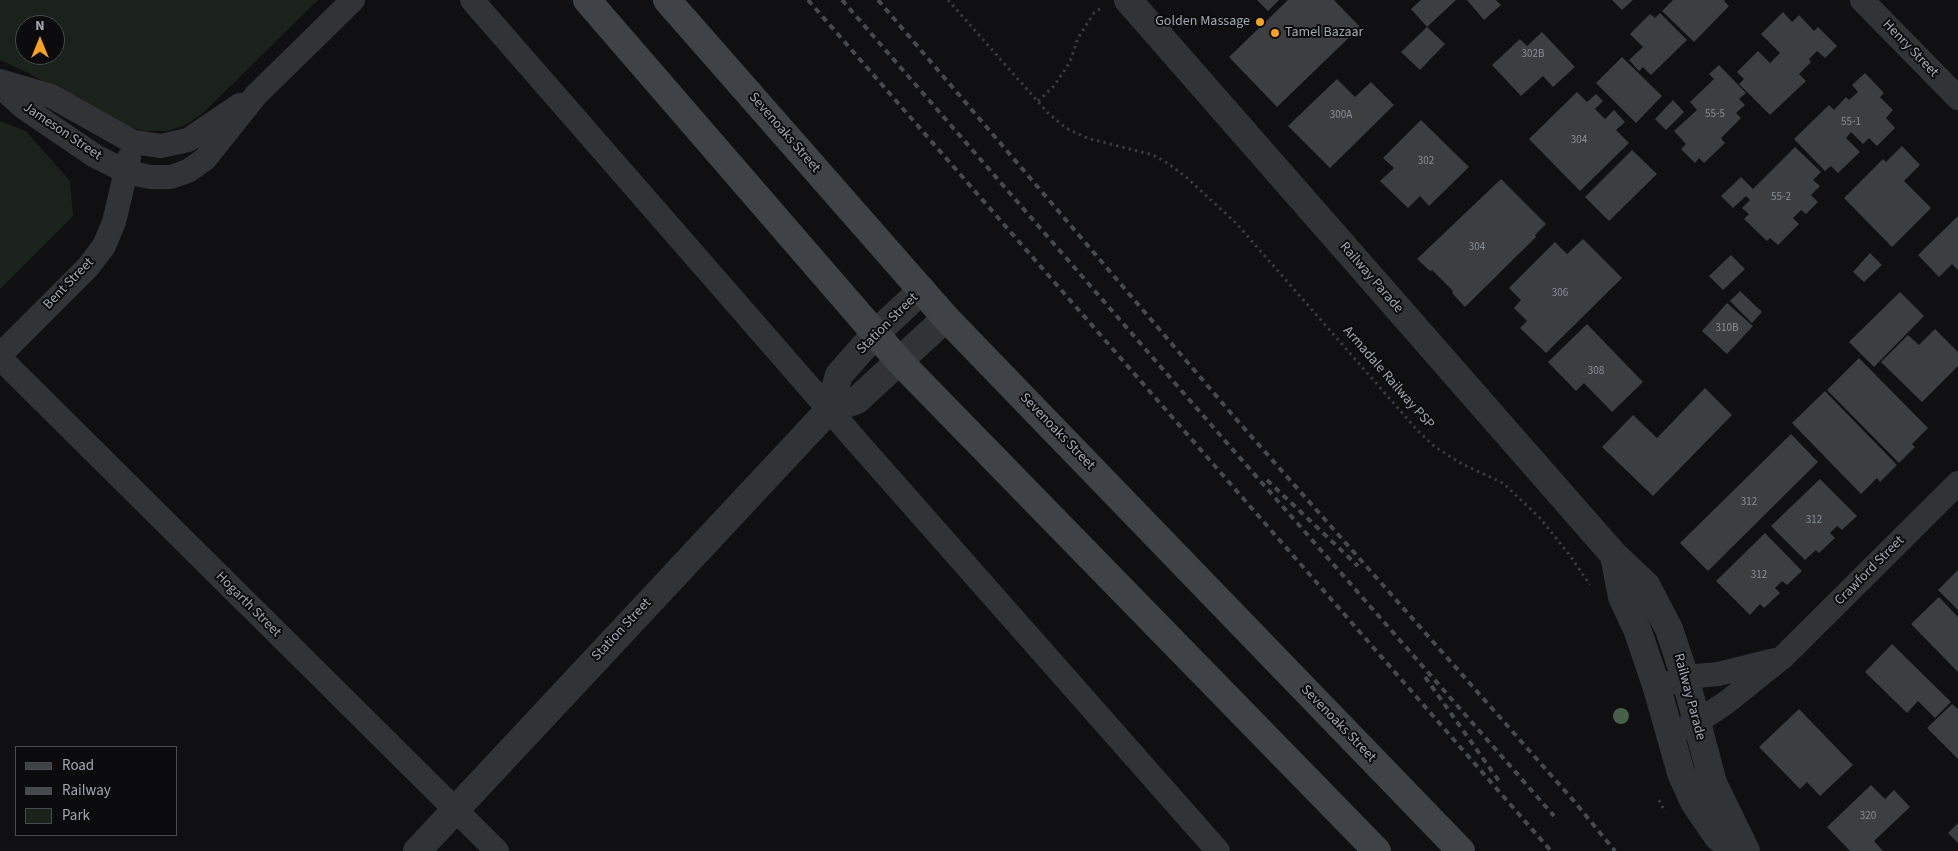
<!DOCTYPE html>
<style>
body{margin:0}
#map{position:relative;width:1958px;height:851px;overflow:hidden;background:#101012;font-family:"Source Sans 3",sans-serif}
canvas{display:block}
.legend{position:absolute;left:15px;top:746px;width:162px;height:90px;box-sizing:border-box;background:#0b0b0d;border:1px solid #474a4f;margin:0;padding:6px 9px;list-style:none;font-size:15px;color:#a1a8b3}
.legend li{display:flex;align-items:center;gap:10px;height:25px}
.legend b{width:25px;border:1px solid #474a4f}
.north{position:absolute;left:15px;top:15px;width:50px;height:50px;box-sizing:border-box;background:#0b0b0d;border:1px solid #474a4f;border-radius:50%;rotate:0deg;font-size:14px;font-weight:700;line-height:20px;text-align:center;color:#a1a8b3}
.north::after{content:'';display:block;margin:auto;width:18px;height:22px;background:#f6a324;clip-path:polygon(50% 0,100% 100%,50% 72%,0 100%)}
</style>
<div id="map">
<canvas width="1958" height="851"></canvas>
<ul class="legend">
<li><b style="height:6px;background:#3f4247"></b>Road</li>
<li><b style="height:6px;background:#46494e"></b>Railway</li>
<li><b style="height:14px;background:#1b221b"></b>Park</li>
</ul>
<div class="north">N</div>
</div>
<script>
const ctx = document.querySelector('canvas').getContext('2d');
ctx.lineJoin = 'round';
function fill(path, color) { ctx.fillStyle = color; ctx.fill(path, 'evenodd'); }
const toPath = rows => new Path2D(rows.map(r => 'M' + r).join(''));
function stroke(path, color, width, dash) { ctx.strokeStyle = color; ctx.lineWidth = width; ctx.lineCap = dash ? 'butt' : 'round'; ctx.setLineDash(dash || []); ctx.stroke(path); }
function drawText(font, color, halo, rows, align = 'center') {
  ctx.font = font + ' "Source Sans 3",sans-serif'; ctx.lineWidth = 4; ctx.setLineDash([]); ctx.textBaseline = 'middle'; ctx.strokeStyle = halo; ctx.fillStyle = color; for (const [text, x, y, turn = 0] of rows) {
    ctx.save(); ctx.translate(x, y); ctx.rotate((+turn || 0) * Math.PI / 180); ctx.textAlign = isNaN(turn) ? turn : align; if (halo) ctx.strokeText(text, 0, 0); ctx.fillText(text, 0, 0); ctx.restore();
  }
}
fill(toPath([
 [0,0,318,0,202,114,185,125,167,131,143,131,121,124,30,74,0,60],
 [25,25,55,25,55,55,25,55],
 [0,121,26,131,70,181,73,216,0,289]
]), '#1b221b');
fill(toPath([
 [1257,0,1279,0,1268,11],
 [1288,0,1334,0,1360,27,1277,107,1229,57],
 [1421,0,1456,0,1427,27,1411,9],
 [1467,0,1496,0,1501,5,1484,20],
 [1612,0,1633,0,1622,10],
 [1673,0,1725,0,1724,1,1729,6,1694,42,1662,11],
 [1783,12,1792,22,1799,15,1814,31,1818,27,1837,46,1825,58,1817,51,1809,59,1811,62,1799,74,1806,81,1770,115,1739,84,1744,79,1737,72,1758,51,1770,63,1780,53,1761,34],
 [1660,13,1687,40,1651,75,1643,67,1639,71,1629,60,1643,47,1630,34,1650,14,1655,18],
 [1427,27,1445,44,1420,70,1401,52],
 [1542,32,1575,67,1553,87,1543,76,1521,96,1492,65,1520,39,1527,46],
 [1622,57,1662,96,1636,123,1596,83],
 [1719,65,1746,93,1739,99,1745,105,1736,113,1741,118,1721,138,1725,143,1704,163,1699,158,1695,163,1681,149,1686,144,1674,131,1697,110,1690,102,1714,79,1709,74],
 [1865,73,1884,93,1880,97,1893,110,1886,118,1895,128,1877,146,1869,138,1863,144,1851,132,1846,138,1860,152,1838,173,1831,166,1825,171,1794,139,1829,105,1834,110,1846,97,1849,100,1858,92,1852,85],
 [1337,79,1355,97,1371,82,1394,105,1330,168,1288,126],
 [1577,92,1587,102,1596,94,1603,101,1595,109,1605,119,1614,110,1625,122,1616,130,1629,143,1580,191,1529,139],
 [1673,100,1684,112,1666,130,1655,119],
 [1421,120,1469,167,1429,206,1420,196,1408,208,1380,181,1394,168,1383,158],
 [1902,146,1920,165,1904,181,1931,208,1892,247,1844,198,1883,159,1886,162],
 [1795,147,1821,172,1813,180,1820,186,1811,195,1818,202,1806,214,1801,210,1793,218,1799,224,1778,245,1770,238,1767,241,1744,219,1749,214,1742,208,1750,200,1746,196,1733,208,1721,196,1741,177,1753,189],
 [1632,150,1657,174,1609,221,1585,197],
 [1501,179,1546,224,1535,235,1536,237,1465,307,1452,293,1453,291,1432,270,1430,271,1417,259],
 [1958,216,1958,270,1952,264,1939,277,1918,255],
 [1583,239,1622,278,1546,353,1520,328,1527,321,1514,308,1521,300,1509,288,1555,242,1567,254],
 [1870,253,1882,265,1864,282,1853,272],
 [1731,255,1745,269,1723,290,1709,276],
 [1740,291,1762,312,1752,323,1730,301],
 [1900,292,1924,316,1874,367,1849,342],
 [1727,303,1753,326,1727,354,1702,331],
 [1587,324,1643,382,1612,412,1584,383,1576,391,1548,362],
 [1935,329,1958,352,1958,366,1922,402,1881,362,1908,335,1919,345],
 [1859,358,1928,428,1912,444,1915,447,1899,463,1827,390],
 [1705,388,1732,415,1653,496,1602,447,1633,415,1657,438],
 [1825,391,1897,465,1880,482,1877,478,1861,494,1792,423],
 [1791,434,1818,462,1708,571,1680,543],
 [1820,479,1857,516,1842,530,1837,526,1830,533,1835,538,1819,553,1816,550,1805,560,1771,526],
 [1765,533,1802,571,1787,585,1782,581,1775,588,1780,593,1764,608,1760,604,1750,615,1716,581],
 [1958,570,1958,610,1938,590],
 [1939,597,1958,617,1958,672,1911,624],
 [1892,644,1951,702,1935,718,1918,701,1907,713,1865,672],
 [1952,704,1958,709,1958,759,1927,728],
 [1799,709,1853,765,1820,796,1807,782,1800,789,1759,747],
 [1871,785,1885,799,1894,790,1910,807,1874,841,1883,851,1850,851,1827,827],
 [1958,823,1958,843,1948,833]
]), '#3c3e42');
stroke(toPath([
 [948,0,1048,113,1066,128,1087,138,1153,155,1169,164,1187,178,1236,223,1418,431,1435,447,1462,464,1503,483,1540,518,1571,557,1590,585],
 [1038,101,1054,86,1070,62,1078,38,1094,13,1101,8],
 [1659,800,1665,812]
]), '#373a3e', 3, [2.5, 4]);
stroke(toPath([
 [472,0,859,444,1218,851],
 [1862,0,1958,98],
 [0,81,51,96,133,142,161,146,188,140,240,105],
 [0,86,23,107,95,156,127,172,150,177,171,177,188,171,205,159,256,95,353,0],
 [0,355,88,267,104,246,114,222,129,158],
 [0,358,497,851],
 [1657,688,1685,677,1718,674,1775,660],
 [1669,735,1697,722,1727,702,1782,658,1958,483]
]), '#313337', 24);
stroke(toPath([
 [1128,0,1614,555,1646,585,1669,629,1685,677,1713,783,1746,851],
 [829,410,857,400,946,318],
 [1614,555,1622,597,1637,629,1657,688,1681,773,1694,802,1718,837,1737,851],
 [417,851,829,410,839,375,876,333,922,290]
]), '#313337', 28);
stroke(toPath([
 [587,0,900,362,1377,851],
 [667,0,946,318,1461,851]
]), '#3f4247', 28);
stroke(toPath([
 [808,0,1551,851],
 [842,0,1220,435,1554,816],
 [878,0,1236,419,1573,800,1615,851],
 [1267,480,1358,566],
 [1425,677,1499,781]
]), '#46494e', 4, [6, 5]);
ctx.fillStyle = '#495f4a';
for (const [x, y] of [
 [1621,716]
]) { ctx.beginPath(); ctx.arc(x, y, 8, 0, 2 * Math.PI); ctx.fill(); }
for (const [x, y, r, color] of [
 [1260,22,5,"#f6a324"],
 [1275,33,5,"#f6a324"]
]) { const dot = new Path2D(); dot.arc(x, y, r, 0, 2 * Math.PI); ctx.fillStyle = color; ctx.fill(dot); stroke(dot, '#0b0b0d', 2); }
drawText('11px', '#888e97', null, [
 ["302B",1533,55],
 ["55-5",1715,115],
 ["300A",1341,116],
 ["55-1",1851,123],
 ["304",1579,141],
 ["302",1426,162],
 ["55-2",1781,198],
 ["304",1477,248],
 ["306",1560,294],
 ["310B",1727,329],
 ["308",1596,372],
 ["312",1749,503],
 ["312",1814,521],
 ["312",1759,576],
 ["320",1868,817]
]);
drawText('14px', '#a1a8b3', '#0b0b0d', [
 ["Golden Massage",1250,22],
 ["Tamel Bazaar",1285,33,"left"]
], 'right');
drawText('14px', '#a1a8b3', '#0b0b0d', [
 ["Henry Street",1910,49,46],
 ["Jameson Street",62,132,34],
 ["Sevenoaks Street",784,133,49],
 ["Railway Parade",1371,278,49],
 ["Bent Street",69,284,-46],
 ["Station Street",888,324,-45],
 ["Armadale Railway PSP",1388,378,49],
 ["Sevenoaks Street",1057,432,46],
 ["Crawford Street",1870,571,-45],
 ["Hogarth Street",248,605,45],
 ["Station Street",622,630,-47],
 ["Railway Parade",1689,697,75],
 ["Sevenoaks Street",1338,724,46]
]);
</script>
